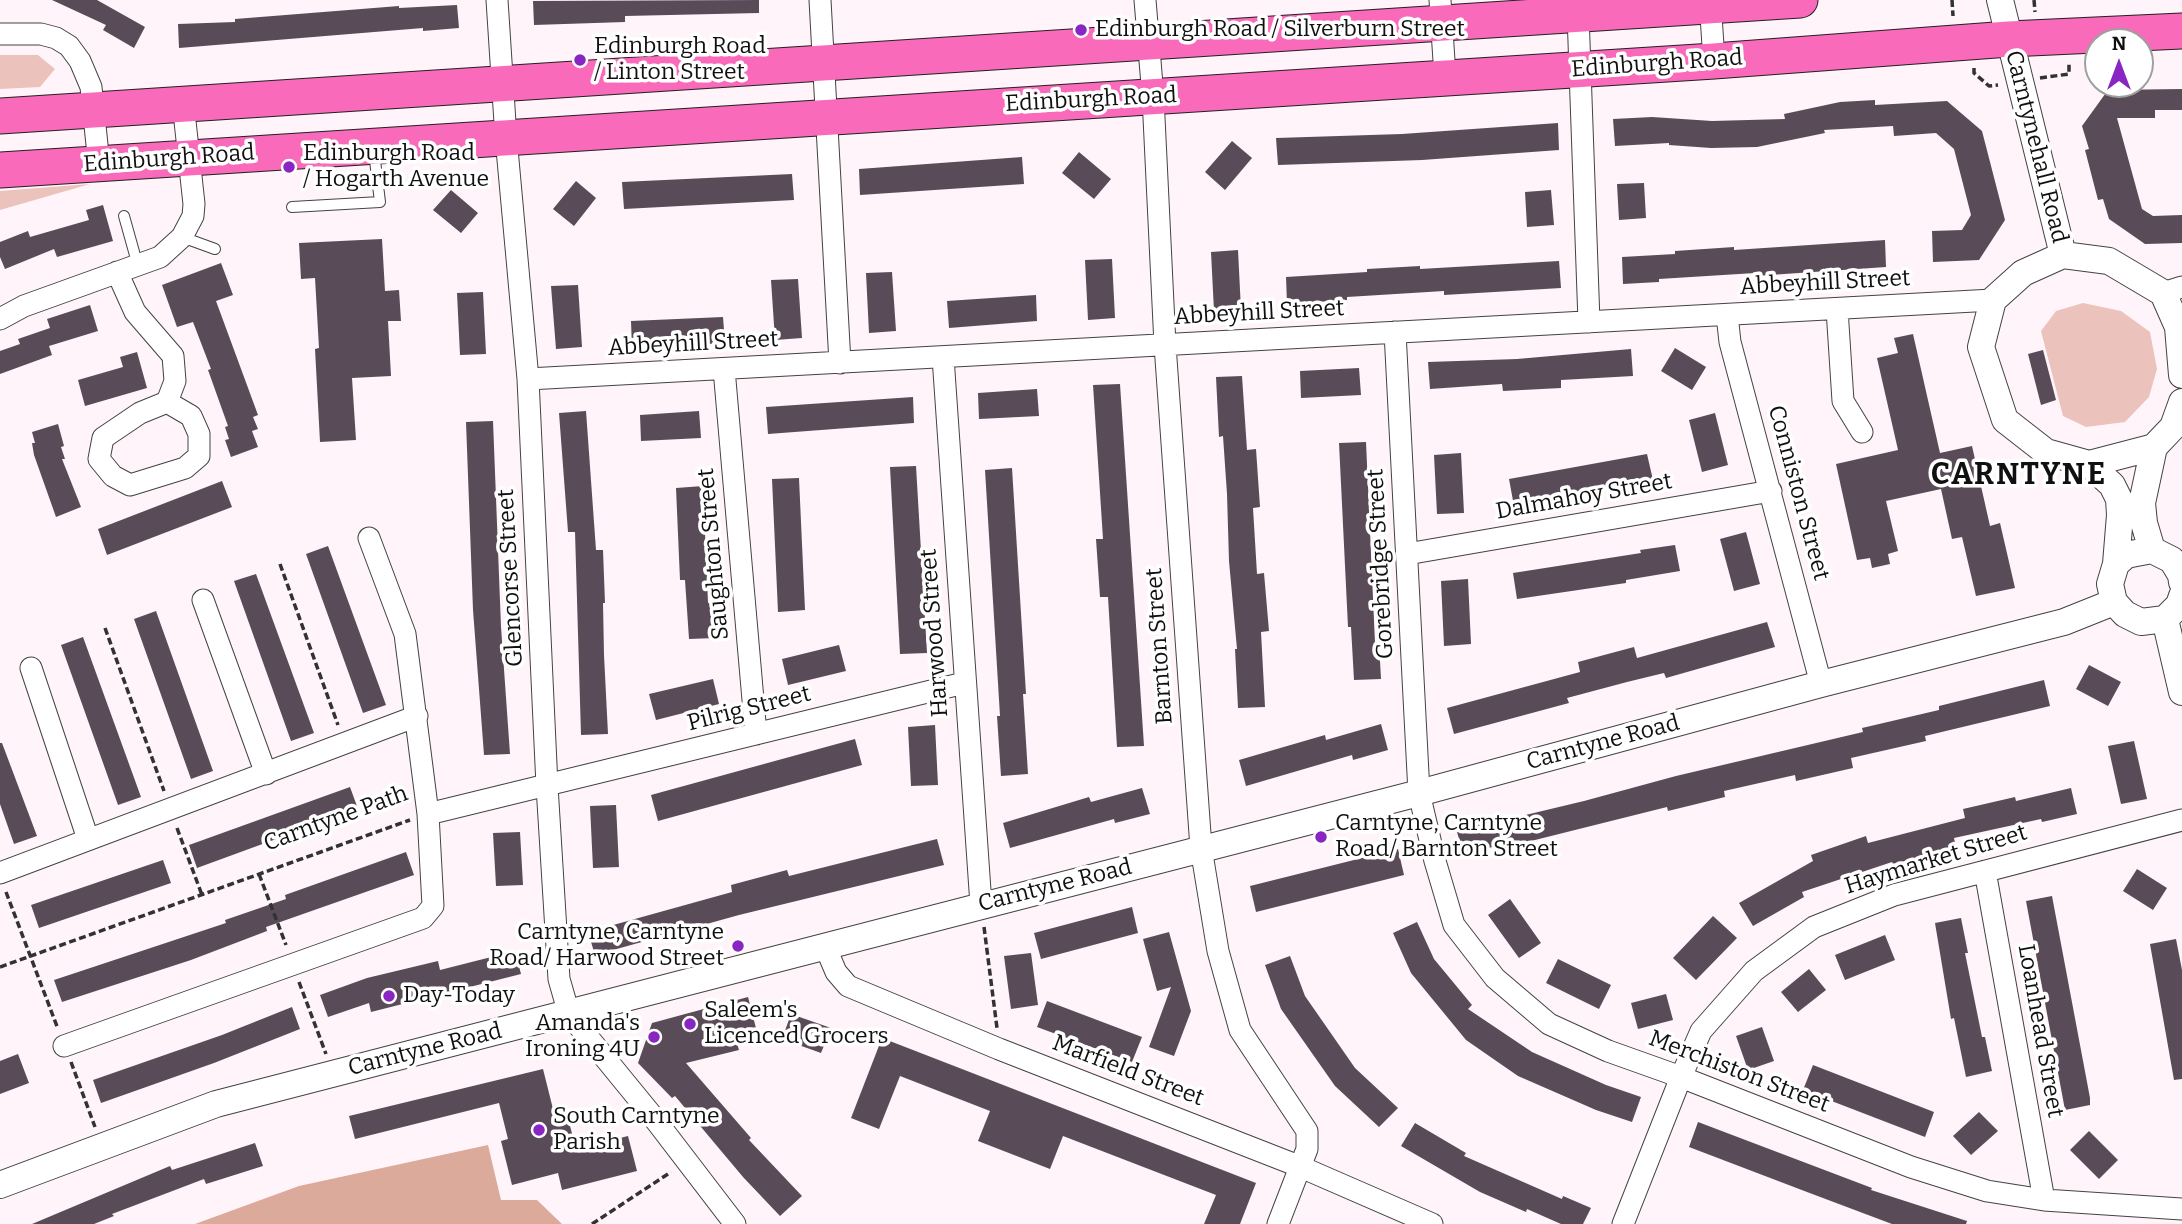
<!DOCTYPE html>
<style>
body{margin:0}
#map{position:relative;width:2182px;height:1224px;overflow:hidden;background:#fff4f9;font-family:Bitter,serif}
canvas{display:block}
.north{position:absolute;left:2084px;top:28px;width:70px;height:70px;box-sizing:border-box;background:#fff;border:2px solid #9f9f9f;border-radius:50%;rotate:0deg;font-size:19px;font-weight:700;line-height:28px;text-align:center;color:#101010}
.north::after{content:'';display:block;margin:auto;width:24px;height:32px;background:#8926c3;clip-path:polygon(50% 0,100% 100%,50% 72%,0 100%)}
</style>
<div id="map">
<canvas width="2182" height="1224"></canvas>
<div class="north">N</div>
</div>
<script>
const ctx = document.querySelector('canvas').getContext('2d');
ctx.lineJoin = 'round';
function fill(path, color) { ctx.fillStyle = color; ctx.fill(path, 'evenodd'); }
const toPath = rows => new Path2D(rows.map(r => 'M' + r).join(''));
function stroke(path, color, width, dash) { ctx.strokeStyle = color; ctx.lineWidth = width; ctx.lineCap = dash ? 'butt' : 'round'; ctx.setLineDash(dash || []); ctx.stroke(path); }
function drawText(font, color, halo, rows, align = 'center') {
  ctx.font = font + ' Bitter,serif'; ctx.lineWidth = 7; ctx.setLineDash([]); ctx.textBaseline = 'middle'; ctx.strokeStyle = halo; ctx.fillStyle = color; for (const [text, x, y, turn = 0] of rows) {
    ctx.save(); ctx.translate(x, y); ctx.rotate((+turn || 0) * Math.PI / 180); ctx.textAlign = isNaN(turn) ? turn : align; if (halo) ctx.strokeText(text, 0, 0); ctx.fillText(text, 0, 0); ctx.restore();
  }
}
fill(toPath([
 [0,55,38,55,55,69,40,87,0,89],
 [90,184,0,210,0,191],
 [2083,303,2121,311,2150,332,2157,369,2149,397,2125,422,2086,427,2063,416,2041,331,2056,311]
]), '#ebc3bc');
fill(toPath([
 [488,1145,501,1200,537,1200,562,1224,195,1224,299,1186]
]), '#dcaa9b');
fill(toPath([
 [52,0,97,0,145,27,134,48,103,30,106,25],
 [759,0,759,13,625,16,625,22,534,25,533,1],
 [457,5,459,28,423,31,423,28,179,48,178,24,235,22,235,19,399,6,399,8],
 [2182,89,2182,110,2155,110,2155,118,2117,118,2142,209,2153,216,2182,215,2182,243,2145,244,2109,219,2103,199,2098,200,2085,150,2089,149,2082,126,2108,90],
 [1875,100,1875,105,1947,101,1982,131,2005,220,1979,260,1933,262,1932,231,1962,230,1971,215,1954,149,1936,133,1894,136,1893,126,1824,130,1825,133,1757,147,1711,148,1669,145,1669,143,1615,146,1613,119,1652,117,1712,121,1785,119,1784,114,1840,102],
 [1558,123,1559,150,1422,160,1278,165,1276,138,1402,134],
 [1232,141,1252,158,1225,190,1205,172],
 [1079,152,1111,179,1094,199,1062,173],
 [1022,157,1024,184,860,195,859,169],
 [792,174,794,200,624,209,622,182],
 [576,181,596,198,574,226,553,209],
 [1644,183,1646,218,1619,220,1617,184],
 [451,190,478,213,461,233,433,210],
 [1551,190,1554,225,1527,227,1525,192],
 [103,205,113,241,57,257,54,249,5,269,0,257,0,242,28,231,30,237,89,220,86,210],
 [382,239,385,291,399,290,401,321,388,321,391,376,352,378,356,440,320,442,315,349,319,348,315,278,301,279,299,243],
 [1885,240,1886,267,1755,276,1755,273,1659,279,1659,282,1623,284,1622,257,1675,254,1675,251,1734,247,1734,250],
 [1238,250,1241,310,1214,311,1211,252],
 [1112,259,1115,318,1088,320,1085,260],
 [1559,261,1561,288,1444,295,1444,291,1347,297,1347,300,1287,304,1286,277,1367,272,1367,269,1420,266,1420,269],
 [221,263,233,295,216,301,258,415,253,417,258,429,252,431,258,447,231,457,225,440,229,439,225,427,228,426,208,370,211,369,193,322,177,327,162,285],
 [892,272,896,331,869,333,866,273],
 [798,279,802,338,775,340,771,280],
 [578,285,582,347,556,349,551,286],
 [483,292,486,354,460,355,457,293],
 [1036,295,1037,321,949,328,947,301],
 [90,305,98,331,49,346,52,355,0,374,0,351,20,344,18,339,50,328,47,319],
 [723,317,725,343,632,348,631,321],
 [1913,334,1940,453,1972,446,1990,526,2000,523,2015,588,1976,596,1962,537,1952,539,1941,489,1886,501,1898,551,1888,554,1890,564,1872,568,1870,558,1857,560,1836,464,1898,450,1877,358,1898,353,1894,338],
 [1675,348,1706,367,1692,390,1661,371],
 [1631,349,1633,376,1561,380,1561,388,1503,391,1502,384,1430,389,1428,362,1517,359],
 [2043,350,2056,400,2041,405,2028,354],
 [137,352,147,388,85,406,78,380,123,367,120,357],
 [1359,368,1361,395,1301,398,1300,371],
 [1242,376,1247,450,1256,449,1260,507,1253,508,1257,574,1264,573,1269,631,1261,632,1265,707,1238,708,1235,649,1237,649,1229,561,1227,494,1223,436,1219,437,1216,377],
 [1120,384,1144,746,1117,747,1108,597,1100,597,1096,539,1103,539,1093,385],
 [1037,389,1039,416,979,419,978,393],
 [913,397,914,423,768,434,766,407],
 [586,411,596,550,603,550,605,603,603,603,604,655,608,734,581,735,575,532,568,532,559,413],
 [699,411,701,438,641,441,640,415],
 [1715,413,1728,465,1702,472,1689,420],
 [493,421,501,627,510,754,484,755,473,610,466,422],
 [58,424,64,446,61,447,65,459,62,459,81,507,56,517,34,455,32,443,35,443,32,432],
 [1366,442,1375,643,1379,643,1381,679,1354,680,1351,627,1348,627,1339,443],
 [1461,453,1464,513,1437,514,1434,455],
 [1647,454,1653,480,1514,506,1509,479],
 [916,466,927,653,900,654,890,467],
 [1012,468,1026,694,1023,694,1028,774,1001,776,997,716,1000,716,985,470],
 [799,478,805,610,778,612,772,479],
 [222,481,232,507,107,555,98,529],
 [703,486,708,603,713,602,715,638,689,639,685,580,680,580,676,488],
 [1746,532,1760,584,1734,591,1720,539],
 [1675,545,1680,571,1626,580,1626,583,1517,599,1513,573,1641,553,1640,550],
 [328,546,386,705,363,713,306,554],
 [256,574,314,733,291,741,234,581],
 [1468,579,1471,644,1444,646,1441,581],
 [156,611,213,771,191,779,134,619],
 [1767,622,1775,647,1666,678,1664,673,1627,682,1567,698,1569,703,1454,734,1447,708,1580,672,1578,662,1634,647,1637,658],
 [83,637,141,797,118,805,61,645],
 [839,645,846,671,788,685,782,659],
 [2089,665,2121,682,2108,706,2076,689],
 [713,679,719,704,656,720,649,694],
 [2044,680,2050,706,1925,736,1926,741,1851,758,1853,768,1796,781,1795,775,1724,791,1725,797,1668,811,1667,807,1519,844,1518,841,1463,854,1456,828,1491,820,1492,823,1584,801,1676,776,1863,732,1862,728,1939,710,1939,706],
 [1381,724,1388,750,1353,760,1352,755,1246,786,1239,760,1325,735,1326,740],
 [935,725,938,785,911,786,908,727],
 [855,739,862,765,658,821,651,795],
 [2134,741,2147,799,2121,804,2108,746],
 [0,743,2,743,37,836,14,844,0,804],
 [350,787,358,809,197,868,189,845],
 [1142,788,1150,814,1115,823,1114,819,1010,848,1003,823,1089,797,1091,802],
 [2071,788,2077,814,2042,822,2041,819,1954,838,1956,848,1893,864,1892,862,1802,892,1804,897,1753,926,1739,903,1813,861,1811,855,1866,836,1868,843,1965,818,1963,809,2015,797,2016,801],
 [616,805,619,867,593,868,590,806],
 [520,832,523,885,496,886,493,833],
 [937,839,944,865,739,915,595,955,588,932,732,892,731,885,787,870,789,876],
 [1398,849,1404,875,1256,912,1250,886],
 [406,852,414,875,266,927,267,931,191,960,62,1002,54,980,226,923,225,920,286,899,285,895],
 [163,860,171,883,39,928,31,905],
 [2137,869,2167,888,2153,910,2123,891],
 [2052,896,2090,1098,2090,1105,2065,1110,2026,901],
 [1510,899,1541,943,1519,958,1488,915],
 [1132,907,1138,933,1041,959,1034,933],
 [1713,916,1737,938,1696,980,1673,958],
 [1961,918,1968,953,1965,953,1982,1037,1985,1037,1992,1071,1966,1077,1954,1018,1951,1019,1935,923],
 [1417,922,1434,959,1472,1005,1468,1009,1532,1052,1606,1085,1641,1097,1632,1122,1596,1110,1518,1076,1466,1040,1411,973,1393,933],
 [1169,932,1191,1011,1174,1056,1149,1047,1171,987,1157,991,1143,939],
 [1885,935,1895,960,1845,980,1835,955],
 [2176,939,2182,970,2182,1079,2174,1080,2150,944],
 [515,951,521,974,371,1012,369,1003,328,1017,320,995,367,978,438,961,440,970],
 [1031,953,1038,1005,1011,1009,1004,956],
 [1290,956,1305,996,1355,1068,1398,1108,1379,1127,1335,1086,1281,1009,1265,965],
 [1558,959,1611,985,1599,1009,1546,983],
 [1809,969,1826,990,1798,1012,1781,992],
 [1666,994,1673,1020,1638,1029,1631,1003],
 [748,997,758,1036,736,1040,739,1050,686,1063,751,1138,749,1140,802,1196,780,1216,743,1177,675,1096,672,1098,638,1063,652,1023],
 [1047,1001,1142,1037,1132,1062,1037,1027],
 [292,1007,300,1029,214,1063,101,1103,93,1080,222,1035],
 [791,1014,831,1028,821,1053,782,1039],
 [1762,1027,1774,1061,1748,1070,1736,1036],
 [882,1038,1256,1183,1240,1224,1204,1224,1216,1195,1063,1136,1050,1169,978,1141,990,1111,900,1076,879,1129,851,1118],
 [18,1054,29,1083,0,1094,0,1061],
 [1813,1065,1934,1112,1925,1137,1803,1090],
 [543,1069,557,1125,569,1122,576,1149,628,1136,637,1171,562,1190,558,1173,512,1185,501,1141,508,1139,499,1103,355,1139,349,1116],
 [1979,1112,1998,1131,1971,1155,1953,1136],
 [1698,1122,1872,1188,1871,1190,1967,1221,1966,1224,1892,1224,1807,1192,1689,1147],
 [1415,1123,1466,1153,1464,1156,1562,1199,1563,1196,1591,1208,1583,1224,1561,1224,1527,1209,1526,1212,1480,1192,1401,1146],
 [2089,1131,2118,1160,2099,1179,2070,1150],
 [255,1143,263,1166,206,1184,204,1179,112,1214,114,1216,94,1224,32,1224,170,1166,172,1170]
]), '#594c58');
const service = toPath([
 [292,207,380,202,374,152],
 [124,216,138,266],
 [182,237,215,249]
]);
const minor = toPath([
 [497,0,506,138,528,379,547,786,559,979,569,1014,650,1113,735,1224],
 [820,0,840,363],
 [1145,0,1153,97,1165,345,1201,848,1218,951,1240,1030,1307,1131,1307,1149,1278,1224],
 [1440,0,1445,76],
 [1710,0,1714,61],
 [1578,14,1589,322],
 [0,34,41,34,56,38,69,46,80,61,91,87,99,164],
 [117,272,135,312,173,356,175,381,167,402,140,413,103,438,99,459,113,476,130,485,185,468,199,456,199,434,191,416,167,402],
 [2163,293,2182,287],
 [1837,309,1843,401,1862,432],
 [1727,315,1730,342,1821,684],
 [0,319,24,306,160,257,182,237,193,216,194,204,183,103],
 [1395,332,1419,793,1435,861,1454,925,1495,978,1549,1024,1608,1051,1681,1077,1911,1167,1987,1191,2044,1200,2182,1209],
 [943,357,981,905],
 [724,369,756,734],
 [528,379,1993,300],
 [369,538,405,634,428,814,964,683],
 [1407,554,1771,491],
 [203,600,266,774],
 [31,668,88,839],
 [1985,871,2044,1200],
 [0,873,417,716],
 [825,946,836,972,848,986,999,1049,1301,1167,1432,1224],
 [64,1046,423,918,433,906,428,814],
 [1623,1224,1681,1077,1701,1031,1754,971,1814,927,1894,895,2182,820]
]);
const tertiary = toPath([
 [2000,0,2063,255],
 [2182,375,2178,327,2163,293,2109,261,2063,255,2023,273,1993,300,1981,347,2005,420,2046,452,2089,464,2154,447,2173,427,2182,402],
 [2089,464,2112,485,2119,499,2120,515,2116,564],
 [2152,550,2144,523,2142,503,2154,447],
 [2182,582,2181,575,2172,560,2152,550,2126,555,2116,564,2110,584,2114,602,2125,614,2141,622,2165,619,2179,605,2182,596],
 [2165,619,2182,692],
 [0,1185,216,1104,1419,793,1821,684,2064,622,2114,602]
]);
const primary = toPath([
 [0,116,1800,0],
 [0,170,1714,61,2009,39,2182,31]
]);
stroke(service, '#434343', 12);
stroke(minor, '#434343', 23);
stroke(tertiary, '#434343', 28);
stroke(primary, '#212121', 37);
stroke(toPath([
 [1952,0,1953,16],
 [2034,0,2035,12],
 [1974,68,1974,73,1989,86,1998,85],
 [2040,78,2069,74,2069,62],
 [280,564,338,725],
 [105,628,164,791],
 [177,828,202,895],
 [259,874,286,945],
 [6,892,58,1029],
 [984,927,997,1028],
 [0,967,410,820],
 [299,982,326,1054],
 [71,1062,95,1127],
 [592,1224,671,1172]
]), '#323232', 3.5, [7, 3.5]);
stroke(service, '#fff', 10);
stroke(minor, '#fff', 21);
stroke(tertiary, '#fff', 26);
stroke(primary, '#f96abb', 35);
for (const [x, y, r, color] of [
 [1081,30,7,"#8926c3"],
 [580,60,7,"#8926c3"],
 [289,167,7,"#8926c3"],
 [1321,837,7,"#8926c3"],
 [738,946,7,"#8926c3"],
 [389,996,7,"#8926c3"],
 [690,1024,7,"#8926c3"],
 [654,1037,7,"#8926c3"],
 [539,1130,7,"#8926c3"]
]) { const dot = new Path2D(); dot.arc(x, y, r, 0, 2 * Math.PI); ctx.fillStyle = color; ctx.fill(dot); stroke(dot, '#fff', 2.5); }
drawText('23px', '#101010', '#fff', [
 ["Edinburgh Road / Silverburn Street",1095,30],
 ["Edinburgh Road",594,47],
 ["/ Linton Street",594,73],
 ["Edinburgh Road",303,154],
 ["/ Hogarth Avenue",303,180],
 ["Carntyne, Carntyne",1335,824],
 ["Road/ Barnton Street",1335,850],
 ["Carntyne, Carntyne",724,933,"right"],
 ["Road/ Harwood Street",724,959,"right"],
 ["Day-Today",403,996],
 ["Saleem's",704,1011],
 ["Licenced Grocers",704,1037],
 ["Amanda's",640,1024,"right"],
 ["Ironing 4U",640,1050,"right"],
 ["South Carntyne",553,1117],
 ["Parish",553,1143]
], 'left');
drawText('23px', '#101010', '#fff', [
 ["Edinburgh Road",1657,64,-4],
 ["Edinburgh Road",1091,100,-3],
 ["Carntynehall Road",2036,147,76],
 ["Edinburgh Road",169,159,-4],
 ["Abbeyhill Street",1825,283,-3],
 ["Abbeyhill Street",1259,313,-3],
 ["Abbeyhill Street",693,344,-3],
 ["Conniston Street",1798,493,75],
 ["Dalmahoy Street",1584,497,-10],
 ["Saughton Street",714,554,-95],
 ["Gorebridge Street",1381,564,-93],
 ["Glencorse Street",511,578,-93],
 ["Harwood Street",935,633,-94],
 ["Barnton Street",1160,646,-94],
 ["Pilrig Street",749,709,-14],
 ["Carntyne Road",1603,743,-15],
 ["Carntyne Path",336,819,-20],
 ["Haymarket Street",1936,860,-17],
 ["Carntyne Road",1055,886,-14],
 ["Loanhead Street",2040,1031,80],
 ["Carntyne Road",425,1050,-14],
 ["Marfield Street",1128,1071,21],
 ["Merchiston Street",1739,1072,21]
]);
ctx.letterSpacing = '2px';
drawText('bold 30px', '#101010', '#fff', [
 ["CARNTYNE",2019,476]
]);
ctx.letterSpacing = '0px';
</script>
